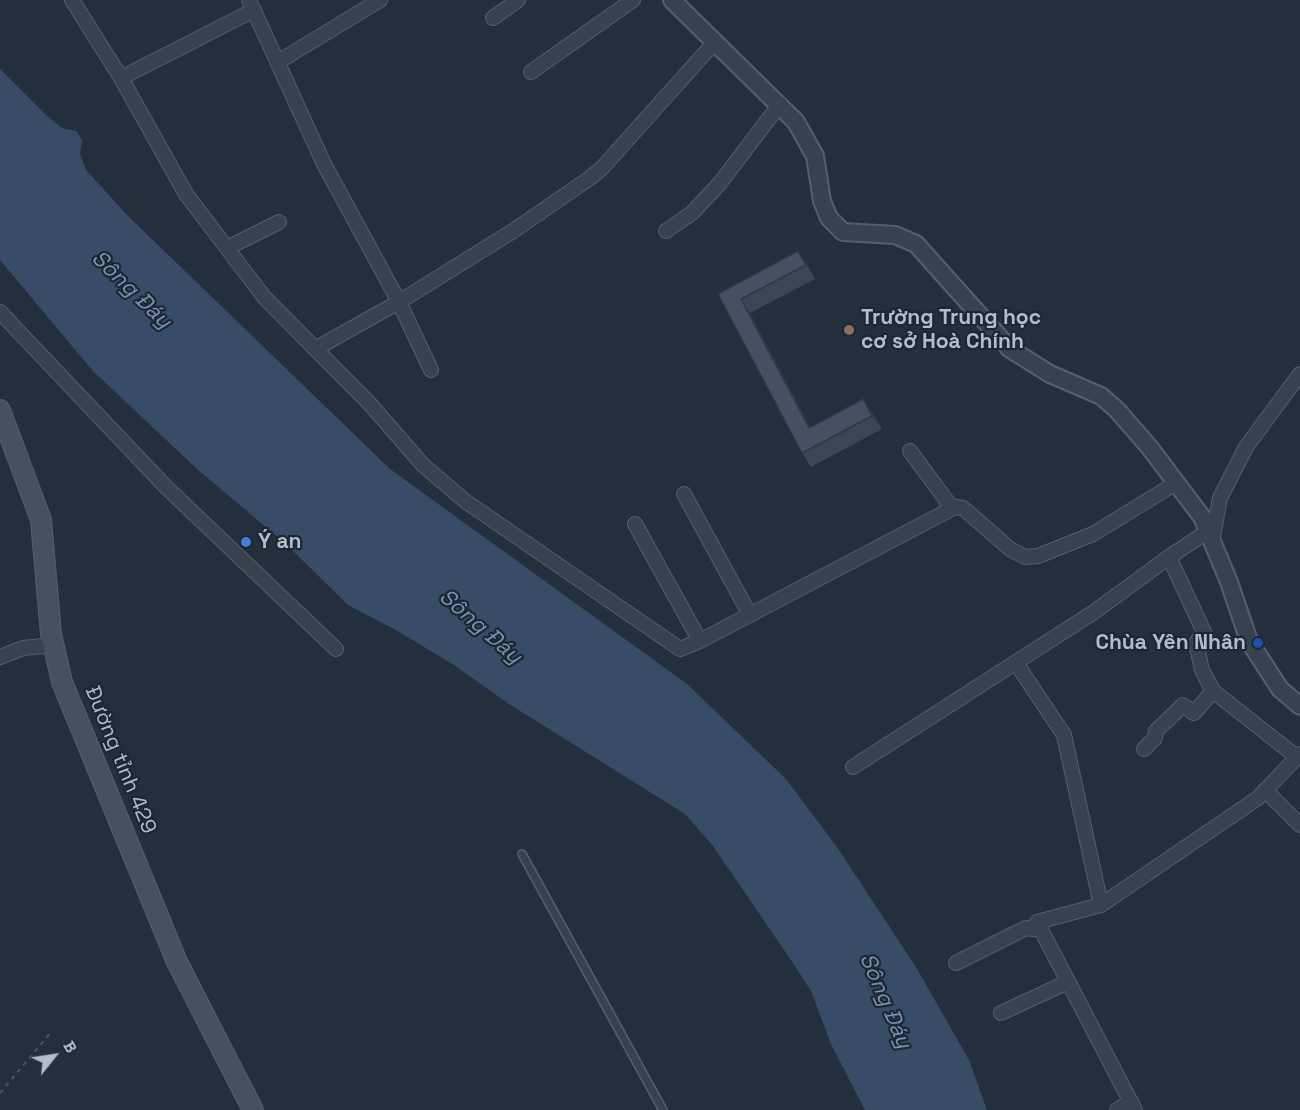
<!DOCTYPE html>
<meta charset="utf-8">
<style>
body{margin:0}
#map{position:relative;width:1300px;height:1110px;overflow:hidden;background:#242f3e;font-family:"Space Grotesk",sans-serif}
canvas{display:block}
.north{position:absolute;left:24px;top:1026px;width:60px;height:60px;-webkit-text-stroke:4px #1d2633;paint-order:stroke;rotate:60deg;font-size:16px;font-weight:700;line-height:24px;text-align:center;color:#b4bcc9}
.north::after{content:'';display:block;margin:auto;width:21px;height:27px;background:#b4bcc9;clip-path:polygon(50% 0,100% 100%,50% 72%,0 100%)}
</style>
<div id="map">
<canvas width="1300" height="1110"></canvas>
<div class="north">B</div>
</div>
<script>
const ctx = document.querySelector('canvas').getContext('2d');
ctx.lineJoin = 'round';
function fill(path, color) { ctx.fillStyle = color; ctx.fill(path, 'evenodd'); }
const toPath = rows => new Path2D(rows.map(r => 'M' + r).join(''));
function stroke(path, color, width, dash) { ctx.strokeStyle = color; ctx.lineWidth = width; ctx.lineCap = dash ? 'butt' : 'round'; ctx.setLineDash(dash || []); ctx.stroke(path); }
function drawText(font, color, halo, rows, align = 'center') {
  ctx.font = font + ' "Space Grotesk",sans-serif'; ctx.lineWidth = 4.5; ctx.setLineDash([]); ctx.textBaseline = 'middle'; ctx.strokeStyle = halo; ctx.fillStyle = color; for (const [text, x, y, turn = 0] of rows) {
    ctx.save(); ctx.translate(x, y); ctx.rotate((+turn || 0) * Math.PI / 180); ctx.textAlign = isNaN(turn) ? turn : align; if (halo) ctx.strokeText(text, 0, 0); ctx.fillText(text, 0, 0); ctx.restore();
  }
}
fill(toPath([
 [0,69,46,115,62,128,76,131,82,140,80,154,86,170,128,216,390,469,687,684,786,779,837,847,916,967,969,1060,987,1110,865,1110,831,1044,811,991,795,966,713,846,685,814,509,704,454,665,396,630,348,605,286,544,197,469,93,371,0,260]
]), '#394c67');
const service = toPath([
 [522,854,663,1110]
]);
const minor = toPath([
 [72,0,121,78,186,194,264,297,370,404,423,465,465,501,680,649,700,641,955,507,963,508,1010,549,1025,557,1038,556,1093,534,1176,483],
 [249,0,324,164,399,302,431,370],
 [493,18,518,0],
 [278,62,380,0],
 [531,72,633,0],
 [121,78,254,10],
 [666,231,692,213,720,183,780,104],
 [227,248,279,222],
 [0,312,166,487,336,649],
 [315,349,399,302,513,231,590,178,602,168,714,43],
 [910,451,952,508],
 [684,494,750,615],
 [635,524,700,641],
 [1208,531,1169,557,1204,632,1196,643,1202,670,1213,691,1297,757],
 [1212,542,1220,498,1246,447,1300,374],
 [0,657,23,648,53,645],
 [1016,663,1064,735,1101,905],
 [1144,749,1155,738,1156,731,1183,705,1194,713,1213,691],
 [853,767,1094,612,1169,557],
 [1265,790,1300,825],
 [956,963,1026,928,1041,930],
 [1001,1013,1068,982],
 [1117,1110,1131,1101],
 [1135,1110,1037,922,1101,905,1258,798,1300,754]
]);
const tertiary = toPath([
 [672,0,796,122,815,156,822,201,829,218,843,232,895,235,916,244,1010,349,1050,374,1101,396,1117,410,1150,448,1202,517,1229,582,1249,641,1280,689,1300,706]
]);
const secondary = toPath([
 [0,410,41,520,51,634,62,682,177,962,253,1110]
]);
stroke(service, '#565f6c', 10);
stroke(minor, '#565f6c', 16);
stroke(tertiary, '#565f6c', 20);
stroke(secondary, '#565f6c', 22);
stroke(toPath([
 [0,1093,52,1031]
]), '#44595c', 2, [4.5, 4.5]);
stroke(service, '#38414e', 7);
stroke(minor, '#38414e', 14);
stroke(tertiary, '#38414e', 16);
stroke(secondary, '#465061', 20);
fill(toPath([
 [798,251,807,264,815,279,750,313,810,427,873,413,882,429,811,467,802,453,718,294]
]), '#3b4654');
fill(toPath([
 [798,251,807,264,815,279,806,265],
 [741,299,750,313,818,441,809,428],
 [863,399,873,413,882,429,872,416]
]), '#303945');
const building = toPath([
 [798,251,806,265,741,299,809,428,863,399,872,416,802,453,718,294,798,251]
]);
fill(building, '#455162');
stroke(building, '#303945', 1.5);
for (const [x, y, r, color] of [
 [849,330,6,"#8d6e63"],
 [246,542,6,"#3f7fe0"],
 [1258,643,6,"#1a4fb4"]
]) { const dot = new Path2D(); dot.arc(x, y, r, 0, 2 * Math.PI); ctx.fillStyle = color; ctx.fill(dot); stroke(dot, '#1d2633', 2); }
drawText('bold 21px', '#b4bcc9', '#1d2633', [
 ["Trường Trung học",861,318],
 ["cơ sở Hoà Chính",861,342],
 ["Ý an",258,542],
 ["Chùa Yên Nhân",1246,643,"right"]
], 'left');
drawText('21px', '#b4bcc9', '#1d2633', [
 ["Đường tỉnh 429",120,760,68]
]);
drawText('italic 22px', '#7c92b1', '#1d2633', [
 ["Sông Đáy",131,290,44],
 ["Sông Đáy",480,627,41],
 ["Sông Đáy",885,1001,67]
]);
</script>
